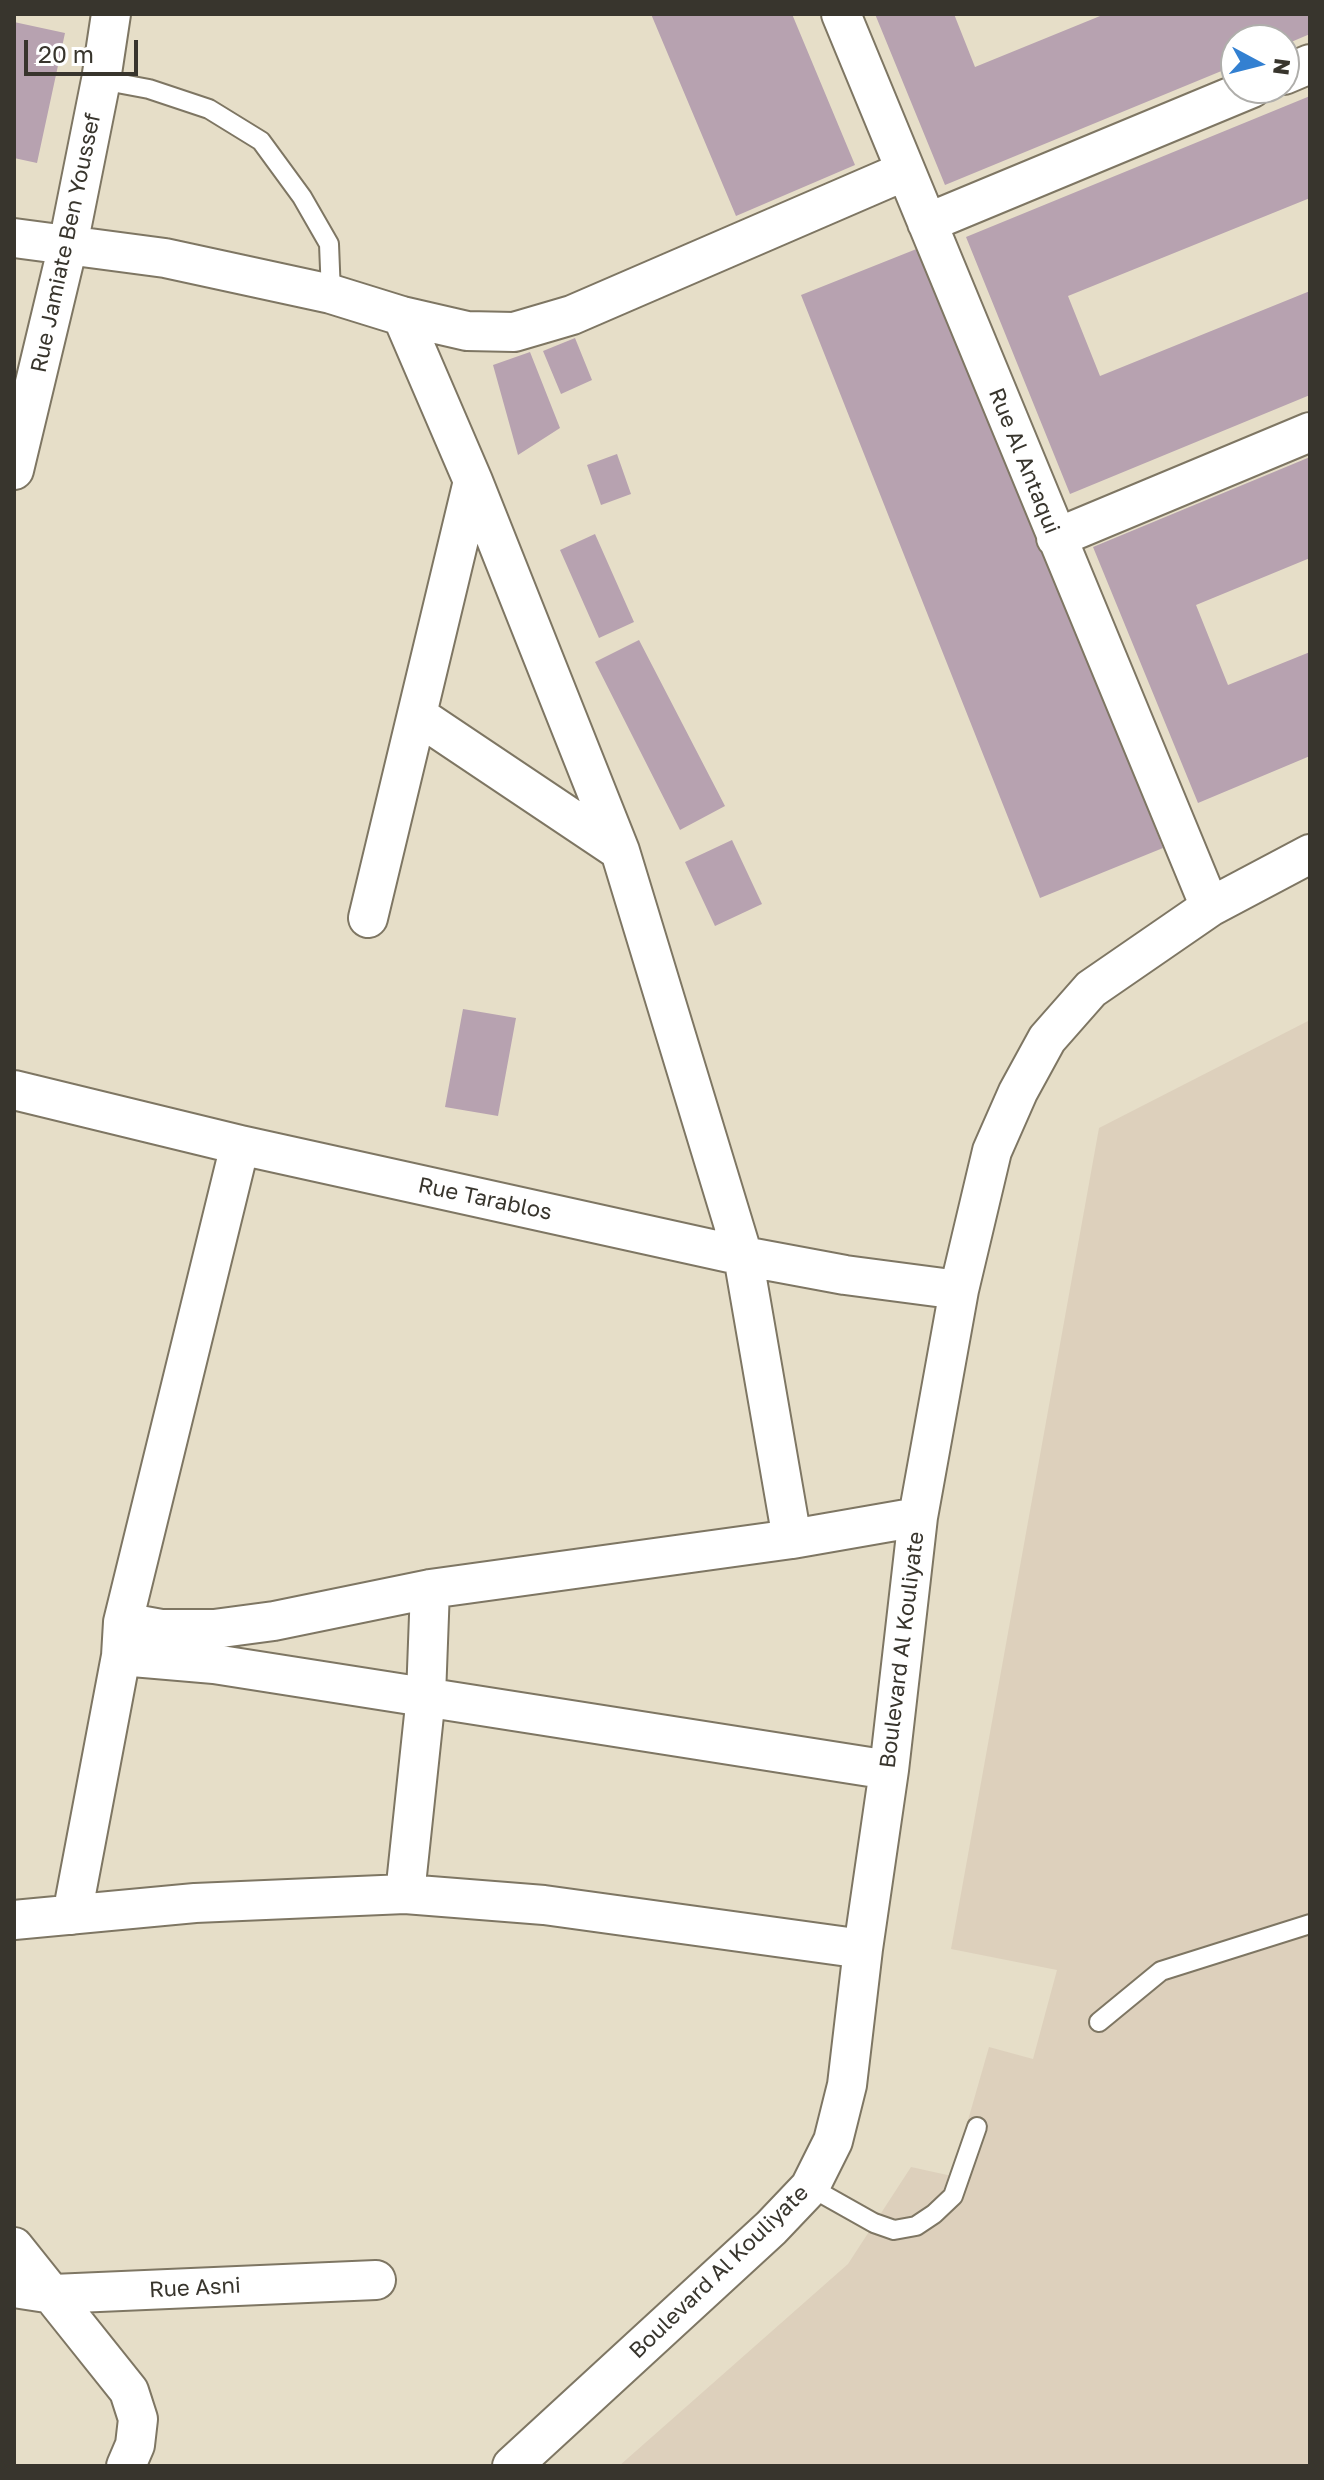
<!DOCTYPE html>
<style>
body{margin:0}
#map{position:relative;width:1324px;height:2480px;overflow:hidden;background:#e6dec8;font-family:"Golos Text",sans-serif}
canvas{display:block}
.frame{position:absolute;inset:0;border:16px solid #38352d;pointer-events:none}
.north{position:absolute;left:1220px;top:24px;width:80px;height:80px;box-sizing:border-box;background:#fff;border:2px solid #afaeab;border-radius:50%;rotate:97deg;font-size:22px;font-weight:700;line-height:32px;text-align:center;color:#38352d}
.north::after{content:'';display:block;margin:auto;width:28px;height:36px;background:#3380d1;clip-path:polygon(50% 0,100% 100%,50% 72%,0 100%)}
.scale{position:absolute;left:24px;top:40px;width:114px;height:36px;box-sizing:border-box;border:4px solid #38352d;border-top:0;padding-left:10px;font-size:24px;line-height:28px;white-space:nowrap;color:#38352d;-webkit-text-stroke:6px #fff;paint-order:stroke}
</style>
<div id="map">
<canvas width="1324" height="2480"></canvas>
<div class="frame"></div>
<div class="north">N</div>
<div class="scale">20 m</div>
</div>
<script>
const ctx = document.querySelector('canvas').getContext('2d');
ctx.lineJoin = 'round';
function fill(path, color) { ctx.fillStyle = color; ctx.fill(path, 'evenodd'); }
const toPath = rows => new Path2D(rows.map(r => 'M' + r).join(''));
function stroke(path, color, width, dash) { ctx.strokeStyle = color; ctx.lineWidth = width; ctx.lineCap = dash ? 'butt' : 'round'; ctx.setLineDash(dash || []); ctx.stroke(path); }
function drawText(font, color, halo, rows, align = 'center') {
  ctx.font = font + ' "Golos Text",sans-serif'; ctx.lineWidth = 6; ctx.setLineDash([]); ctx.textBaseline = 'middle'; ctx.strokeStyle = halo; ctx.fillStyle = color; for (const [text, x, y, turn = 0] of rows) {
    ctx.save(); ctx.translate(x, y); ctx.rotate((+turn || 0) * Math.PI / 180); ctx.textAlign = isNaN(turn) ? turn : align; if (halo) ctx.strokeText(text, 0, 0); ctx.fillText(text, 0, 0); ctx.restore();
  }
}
fill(toPath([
 [1310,1020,1310,2466,619,2466,848,2264,911,2167,952,2176,989,2047,1033,2059,1057,1970,951,1949,1099,1128]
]), '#ddd0bc');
fill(toPath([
 [651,14,792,14,855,165,736,216],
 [875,14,954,14,975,67,1105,14,1310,14,1310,34,1284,45,1284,40,1236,40,1236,65,945,185],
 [14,22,65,33,37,163,14,158],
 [1310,96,1310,198,1068,296,1100,376,1310,291,1310,395,1070,494,966,237],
 [924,246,1163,848,1040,898,801,295],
 [575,338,592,380,561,394,543,351],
 [530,352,560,428,518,455,493,365],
 [617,454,631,494,601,505,587,465],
 [1310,457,1310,558,1196,605,1228,685,1310,652,1310,756,1198,803,1093,547],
 [595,534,634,622,599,638,560,550],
 [639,640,725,806,680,830,595,662],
 [732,840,762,904,715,926,685,862],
 [463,1009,516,1018,498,1116,445,1107]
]), '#b7a2b0');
const lane = toPath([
 [101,80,149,89,209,109,261,141,302,197,329,244,331,294],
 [1099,2022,1161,1971,1310,1924],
 [810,2187,874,2223,894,2230,916,2226,934,2214,953,2196,977,2127]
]);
const street = toPath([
 [841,14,1210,907],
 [1284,75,1310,64],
 [927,223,1252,88],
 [14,238,165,258,331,294,402,316,467,331,514,332,572,315,905,171],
 [402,316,473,481,620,851,743,1256,792,1539],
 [14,470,68,245,101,80,111,14],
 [1056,538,1310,432],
 [417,715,620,851],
 [368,918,473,481],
 [14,1090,240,1145,743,1256,845,1275,959,1290],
 [123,1622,161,1629,214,1629,274,1621,430,1589,792,1539,918,1517],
 [121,1656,214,1664,889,1770],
 [405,1894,426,1696,430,1589],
 [72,1915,121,1656,123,1622,240,1145],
 [14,1920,195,1903,405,1894,544,1905,863,1949],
 [14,2247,129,2391,138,2419,135,2445,126,2466],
 [14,2288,53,2294,376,2280],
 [512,2466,771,2228,810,2187,833,2141,847,2085,863,1949,889,1770,918,1517,959,1290,992,1151,1018,1092,1047,1039,1091,989,1210,907,1310,854]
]);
stroke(lane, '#7e7663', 22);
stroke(street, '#7e7663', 42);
stroke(lane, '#fff', 18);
stroke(street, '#fff', 38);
drawText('22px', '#38352d', '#fff', [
 ["Rue Jamiate Ben Youssef",66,243,-78],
 ["Rue Al Antaqui",1024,461,68],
 ["Rue Tarablos",485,1199,12],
 ["Boulevard Al Kouliyate",902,1650,-83],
 ["Boulevard Al Kouliyate",719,2272,-44],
 ["Rue Asni",195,2288,-3]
]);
</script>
